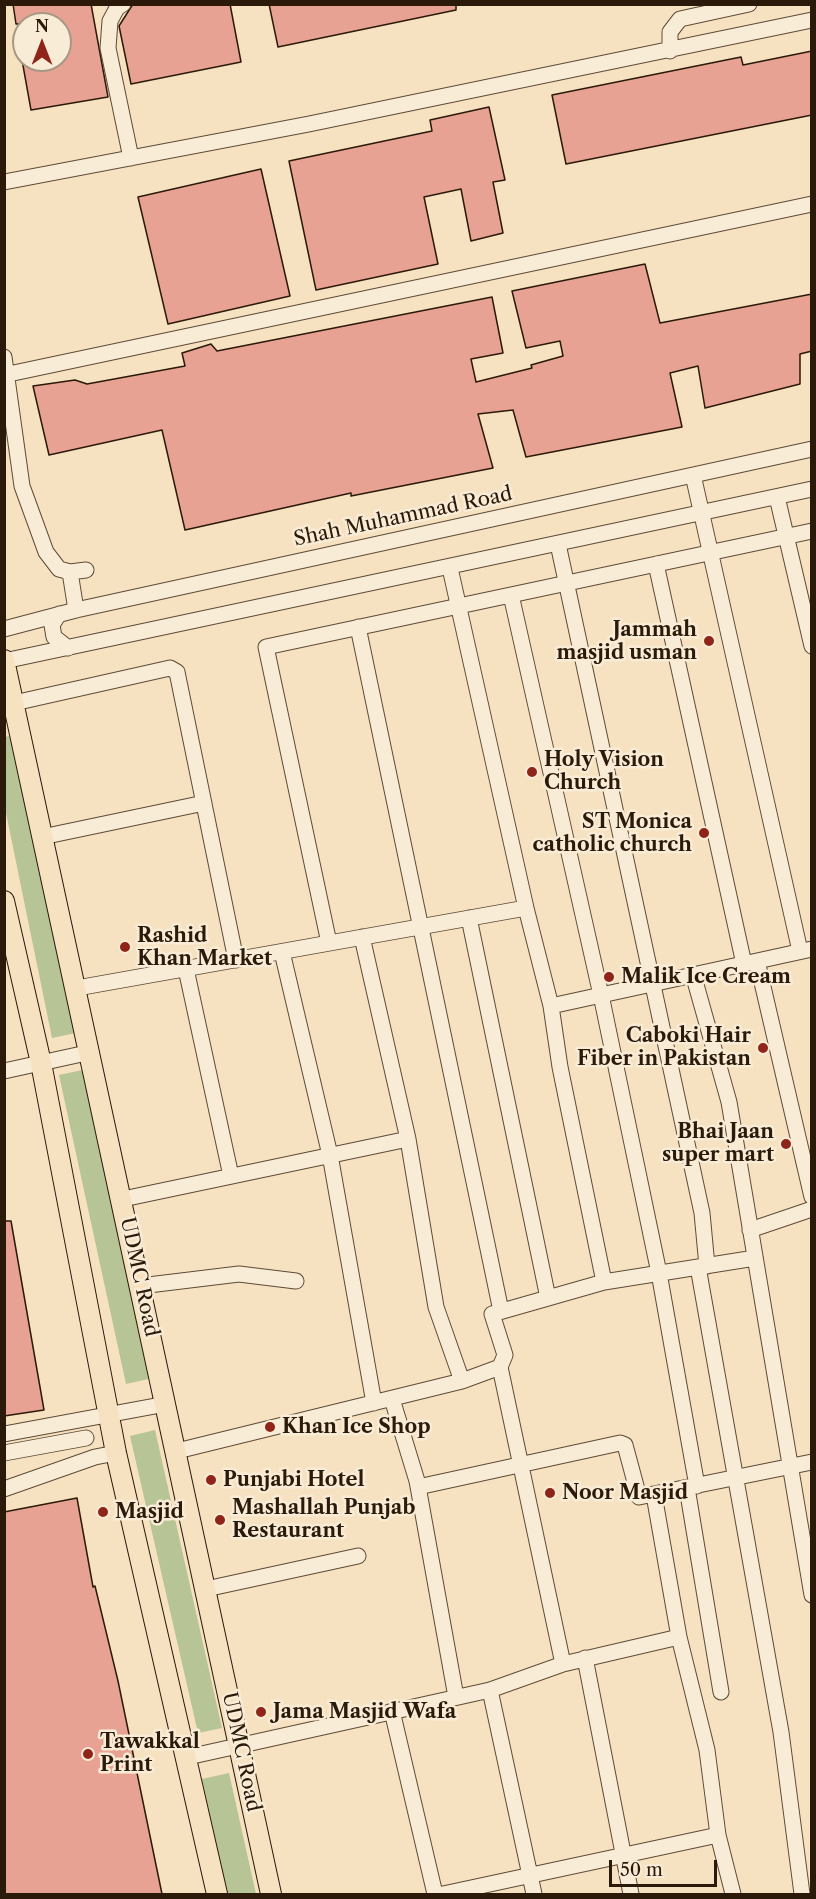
<!DOCTYPE html>
<style>
body{margin:0}
#map{position:relative;width:816px;height:1899px;overflow:hidden;background:#f6e1c0;font-family:"Libre Caslon Text",serif}
canvas{display:block}
.frame{position:absolute;inset:0;border:6px solid #2b1909;pointer-events:none}
.north{position:absolute;left:12px;top:12px;width:60px;height:60px;box-sizing:border-box;background:#f9ecd6;border:2px solid #a79884;border-radius:50%;rotate:0deg;font-size:16px;font-weight:700;line-height:24px;text-align:center;color:#2b1909}
.north::after{content:'';display:block;margin:auto;width:21px;height:27px;background:#8f2418;clip-path:polygon(50% 0,100% 100%,50% 72%,0 100%)}
.scale{position:absolute;left:609px;top:1860px;width:108px;height:27px;box-sizing:border-box;border:3px solid #2b1909;border-top:0;padding-left:8px;font-size:18px;line-height:21px;white-space:nowrap;color:#2b1909;-webkit-text-stroke:4px #f9ecd6;paint-order:stroke}
</style>
<div id="map">
<canvas width="816" height="1899"></canvas>
<div class="frame"></div>
<div class="north">N</div>
<div class="scale">50 m</div>
</div>
<script>
const ctx = document.querySelector('canvas').getContext('2d');
ctx.lineJoin = 'round';
function fill(path, color) { ctx.fillStyle = color; ctx.fill(path, 'evenodd'); }
const toPath = rows => new Path2D(rows.map(r => 'M' + r).join(''));
function stroke(path, color, width, dash) { ctx.strokeStyle = color; ctx.lineWidth = width; ctx.lineCap = dash ? 'butt' : 'round'; ctx.setLineDash(dash || []); ctx.stroke(path); }
function drawText(font, color, halo, rows, align = 'center') {
  ctx.font = font + ' "Libre Caslon Text",serif'; ctx.lineWidth = 5; ctx.setLineDash([]); ctx.textBaseline = 'middle'; ctx.strokeStyle = halo; ctx.fillStyle = color; for (const [text, x, y, turn = 0] of rows) {
    ctx.save(); ctx.translate(x, y); ctx.rotate((+turn || 0) * Math.PI / 180); ctx.textAlign = isNaN(turn) ? turn : align; if (halo) ctx.strokeText(text, 0, 0); ctx.fillText(text, 0, 0); ctx.restore();
  }
}
fill(toPath([
 [15,735,76,1033,52,1038,5,808,4,737],
 [87,1069,153,1378,126,1384,59,1075],
 [155,1430,222,1728,198,1733,130,1436],
 [229,1773,256,1894,227,1894,202,1779]
]), '#b7c496');
const building = toPath([
 [13,4,91,4,108,97,31,110,22,60,60,60,60,24,16,24,13,4],
 [133,4,230,4,241,62,131,84,119,26,133,4],
 [269,4,456,4,456,10,278,47,269,4],
 [812,51,812,115,566,164,552,95,741,57,743,65,812,51],
 [489,107,505,180,493,182,503,233,471,241,461,189,424,197,438,264,316,290,289,161,432,131,430,120,489,107],
 [261,169,290,296,168,324,138,197,261,169],
 [645,264,660,323,812,294,812,351,800,354,800,384,705,408,698,366,670,373,682,427,526,457,513,410,478,414,493,468,351,496,351,493,185,530,162,430,49,455,33,386,75,380,87,384,185,366,182,353,211,344,217,351,492,297,503,353,471,359,476,382,532,368,531,365,563,356,560,341,526,348,512,291,645,264],
 [4,1221,11,1221,44,1410,4,1416,4,1221],
 [77,1498,93,1587,95,1586,118,1681,162,1894,4,1894,4,1512,77,1498]
]);
fill(building, '#e7a293');
stroke(building, '#2b1909', 1.5);
const minor = toPath([
 [123,4,117,8,110,21,108,48,131,158],
 [670,51,670,32,680,19,749,4],
 [4,182,309,124,812,20],
 [4,357,22,486,46,552,59,569,70,572,86,570],
 [4,375,812,204],
 [693,475,800,951],
 [777,497,812,646],
 [558,544,702,1213,707,1266],
 [656,564,744,964],
 [450,568,526,908,551,1006,560,1067,604,1282],
 [70,572,76,610],
 [511,595,601,995,659,1273,697,1486],
 [59,614,52,625,54,637,68,648],
 [358,627,501,1311],
 [4,629,76,610,812,449],
 [4,661,812,489],
 [14,703,170,668,177,672,236,960],
 [42,837,204,803],
 [469,918,548,1298],
 [362,937,408,1139,436,1307,462,1381],
 [329,943,266,647,812,531],
 [282,952,330,1155,374,1403],
 [757,961,812,1197],
 [186,969,231,1176],
 [693,974,729,1102,812,1595],
 [77,988,526,908],
 [551,1006,812,949],
 [4,1071,91,1052],
 [123,1199,408,1139],
 [750,1230,812,1209],
 [698,1267,781,1732,802,1894],
 [140,1286,239,1274,296,1281],
 [500,1367,563,1664],
 [392,1399,417,1481,456,1697],
 [4,1434,166,1404],
 [177,1451,462,1381,500,1367,505,1355,492,1314,604,1282,755,1258],
 [4,1453,86,1438],
 [418,1487,620,1443,625,1445,639,1497,812,1462],
 [687,1488,721,1692],
 [4,1489,95,1457,116,1453],
 [654,1495,679,1637,707,1750,718,1835,733,1894],
 [206,1589,358,1556],
 [585,1658,631,1894],
 [490,1690,534,1894],
 [392,1711,435,1894],
 [188,1757,490,1690,563,1664,679,1637],
 [443,1894,718,1835]
]);
const major = toPath([
 [4,660,271,1894],
 [4,901,41,1063,116,1453,217,1894]
]);
stroke(minor, '#5e4b37', 17);
stroke(major, '#2b1909', 22);
stroke(minor, '#f9ecd6', 15);
stroke(major, '#f6e1c0', 20);
for (const [x, y, r, color] of [
 [709,641,6,"#8f2418"],
 [532,772,6,"#8f2418"],
 [704,833,6,"#8f2418"],
 [125,947,6,"#8f2418"],
 [609,977,6,"#8f2418"],
 [763,1048,6,"#8f2418"],
 [786,1144,6,"#8f2418"],
 [270,1427,6,"#8f2418"],
 [211,1480,6,"#8f2418"],
 [550,1493,6,"#8f2418"],
 [103,1512,6,"#8f2418"],
 [220,1520,6,"#8f2418"],
 [261,1712,6,"#8f2418"],
 [88,1754,6,"#8f2418"]
]) { const dot = new Path2D(); dot.arc(x, y, r, 0, 2 * Math.PI); ctx.fillStyle = color; ctx.fill(dot); stroke(dot, '#f9ecd6', 2); }
drawText('20px', '#2b1909', '#f9ecd6', [
 ["Shah Muhammad Road",403,517,-12],
 ["UDMC Road",139,1277,78],
 ["UDMC Road",241,1752,78]
]);
drawText('bold 20px', '#2b1909', '#f9ecd6', [
 ["Jammah",697,630,"right"],
 ["masjid usman",697,653,"right"],
 ["Holy Vision",544,760],
 ["Church",544,783],
 ["ST Monica",692,822,"right"],
 ["catholic church",692,845,"right"],
 ["Rashid",137,936],
 ["Khan Market",137,959],
 ["Malik Ice Cream",621,977],
 ["Caboki Hair",751,1036,"right"],
 ["Fiber in Pakistan",751,1059,"right"],
 ["Bhai Jaan",774,1132,"right"],
 ["super mart",774,1155,"right"],
 ["Khan Ice Shop",282,1427],
 ["Punjabi Hotel",223,1480],
 ["Noor Masjid",562,1493],
 ["Mashallah Punjab",232,1508],
 ["Restaurant",232,1531],
 ["Masjid",115,1512],
 ["Jama Masjid Wafa",273,1712],
 ["Tawakkal",100,1742],
 ["Print",100,1765]
], 'left');
</script>
